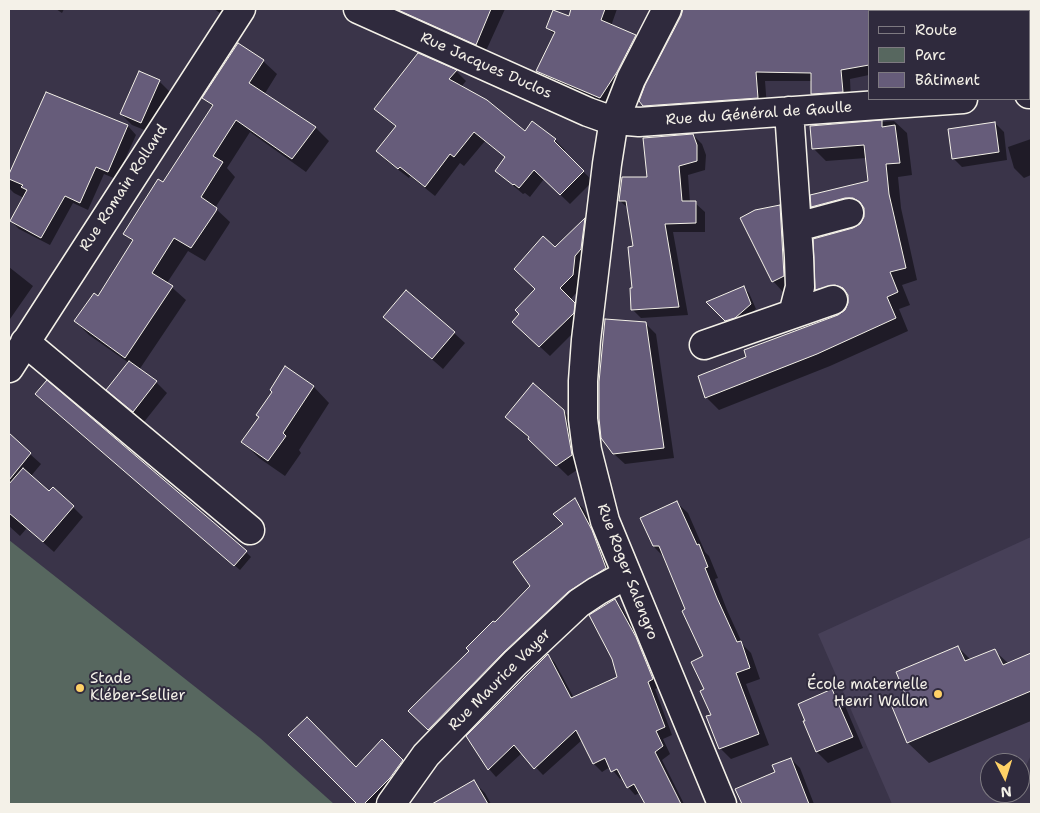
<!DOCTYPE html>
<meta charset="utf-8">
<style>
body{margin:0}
#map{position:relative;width:1040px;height:813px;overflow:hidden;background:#3a3449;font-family:"Shantell Sans",sans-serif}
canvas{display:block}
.frame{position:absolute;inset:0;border:10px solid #f4f1e8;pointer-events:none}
.legend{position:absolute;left:868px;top:10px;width:162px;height:90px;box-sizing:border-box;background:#2f2a3d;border:1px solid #7e7a81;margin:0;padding:6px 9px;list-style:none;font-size:15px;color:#f4f1e8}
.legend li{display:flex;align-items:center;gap:10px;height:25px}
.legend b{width:25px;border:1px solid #7e7a81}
.north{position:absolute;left:980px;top:753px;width:50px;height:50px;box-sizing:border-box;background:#2f2a3d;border:1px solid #7e7a81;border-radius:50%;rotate:175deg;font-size:14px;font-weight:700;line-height:20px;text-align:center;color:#f4f1e8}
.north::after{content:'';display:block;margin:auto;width:18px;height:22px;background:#ffd166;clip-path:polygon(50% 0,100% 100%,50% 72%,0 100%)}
</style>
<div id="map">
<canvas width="1040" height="813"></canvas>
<div class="frame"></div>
<ul class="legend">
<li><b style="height:6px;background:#2f2a3d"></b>Route</li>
<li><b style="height:14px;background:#57675f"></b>Parc</li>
<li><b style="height:14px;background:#665c7a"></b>Bâtiment</li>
</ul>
<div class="north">N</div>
</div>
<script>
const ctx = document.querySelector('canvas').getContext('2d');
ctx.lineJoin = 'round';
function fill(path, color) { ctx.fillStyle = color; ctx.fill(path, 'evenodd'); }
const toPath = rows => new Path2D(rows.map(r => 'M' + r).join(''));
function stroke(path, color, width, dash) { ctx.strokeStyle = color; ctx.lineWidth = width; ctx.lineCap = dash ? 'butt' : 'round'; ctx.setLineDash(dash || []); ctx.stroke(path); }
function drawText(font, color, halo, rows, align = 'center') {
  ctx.font = font + ' "Shantell Sans",sans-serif'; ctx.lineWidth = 4; ctx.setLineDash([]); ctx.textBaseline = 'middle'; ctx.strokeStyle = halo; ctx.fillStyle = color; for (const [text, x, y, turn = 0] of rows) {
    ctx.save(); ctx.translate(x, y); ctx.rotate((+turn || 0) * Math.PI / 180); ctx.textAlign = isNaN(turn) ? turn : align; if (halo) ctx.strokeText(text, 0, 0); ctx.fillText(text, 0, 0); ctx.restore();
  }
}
fill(toPath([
 [1031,537,1031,755,1020,779,1020,763,990,763,990,793,1013,793,1008,804,892,804,818,634]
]), '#474058');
fill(toPath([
 [9,540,260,738,334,804,9,804]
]), '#57675f');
fill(toPath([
 [56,9,64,9,62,13],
 [214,9,240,9,231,20],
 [416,9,505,9,485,53,423,25,414,16],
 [572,9,617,9,611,26,635,36,645,45,609,107,547,80,538,71,555,35,547,28,570,17],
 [683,9,879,9,880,11,869,11,869,75,850,79,851,101,821,103,812,94,812,81,765,81,767,107,654,115,644,105,682,17],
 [995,9,1031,9,1031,88,1029,88,1029,11,996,11],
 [263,61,277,74,264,95,316,128,329,141,306,172,250,132,227,168,235,177,215,208,230,222,229,224,205,261,188,251,167,283,186,300,139,370,156,382,167,393,144,422,119,401,129,363,89,335,75,321,99,298,133,242,125,234,163,183,213,107,204,98],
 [456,71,466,81,461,87,525,133,532,123,555,140,565,150,563,152,593,181,570,204,544,179,530,197,525,193,523,194,496,171,506,158,485,141,464,166,460,163,435,196,410,176,409,178,387,161,377,151,397,127,375,109],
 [159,81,170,92,152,133,132,125,121,114],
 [47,93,128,126,136,135,116,179,104,174,88,210,73,203,50,245,19,229,11,221,24,198,14,193,9,188,9,177],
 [894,121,907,133,912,175,898,177,901,208,917,280,902,285,910,305,899,309,908,331,830,366,719,410,706,397,699,376,748,358,839,316,845,311,849,304,849,297,841,297,829,301,817,289,854,229,861,225,865,217,865,210,858,210,825,219,812,206,869,182,866,158,826,161,813,148,812,127],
 [995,123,1004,132,1007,160,962,167,953,158],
 [693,135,702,144,706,155,705,170,688,175,690,203,695,203,705,212,705,232,673,232,688,315,641,318,632,309,634,247,629,209,620,201,648,178],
 [1031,139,1031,175,1024,178,1014,168,1008,147],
 [779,206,790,217,794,287,783,292,773,281],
 [585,220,595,230,582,286,570,300,585,314,583,323,550,356,524,332,536,289,555,249],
 [9,267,33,286,10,319,9,318],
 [744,288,749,293,756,309,741,322,731,326,708,302],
 [384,317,454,333,465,343,443,369],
 [645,323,656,334,674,458,625,464,614,454],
 [313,386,329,403,299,450,301,453,285,476,259,458,243,442],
 [42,399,246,552,251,557,240,570],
 [563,411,575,422,583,466,568,476,506,416],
 [9,435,41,464,31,476,49,493,73,507,83,517,54,552,27,528,20,536,9,526],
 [574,500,583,508,600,539,614,577,438,738,410,711,471,651,532,586,565,524],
 [677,503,688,513,705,552,709,556,718,578,715,579,727,610,743,645,751,653,760,679,746,684,769,745,731,759,720,748,706,689,705,657,666,559,655,548,642,518],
 [615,601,622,608,643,646,660,687,655,689,672,735,663,739,670,754,662,760,684,804,646,804,640,793,635,795,628,787,623,777,620,779,610,767,602,772,594,764,582,740,543,775,522,753,496,777,489,769,468,736,548,655,555,663,574,698,618,678],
 [958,647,971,660,995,651,1009,664,1031,655,1031,721,929,763,908,743,892,703,907,696],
 [832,690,843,701,863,748,828,763,817,752,805,722],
 [290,735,356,768,382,741,412,770,382,804,359,804],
 [791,759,800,768,814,804,743,804,737,790,777,773],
 [474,782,485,793,491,804,444,804,442,800]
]), '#0007');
const building = toPath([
 [396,9,491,9,476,45,396,9],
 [571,9,605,9,601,20,636,35,617,72,600,98,536,71,555,32,546,28,553,10,569,16,571,9],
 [683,9,869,9,869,65,841,70,843,92,811,94,811,73,756,72,758,98,643,106,639,101,645,85,681,16,683,9],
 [238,43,264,60,249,83,316,127,292,159,236,120,213,156,223,162,201,197,217,208,216,211,191,248,174,238,152,273,173,286,125,358,74,321,94,293,98,296,133,240,123,234,158,179,163,182,213,105,202,98,238,43],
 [418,53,457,70,449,79,487,100,525,131,532,121,556,139,554,141,584,171,560,195,534,170,519,188,514,184,513,185,495,171,505,157,474,132,454,157,450,154,425,187,400,167,398,169,376,151,396,126,374,109,418,53],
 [139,71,160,80,141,123,120,114,139,71],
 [46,92,128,125,108,172,96,167,80,203,65,196,41,238,10,221,27,190,21,187,23,185,9,179,9,174,46,92],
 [882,120,882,127,895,125,900,163,886,164,889,194,906,268,890,272,898,292,887,297,896,318,817,354,705,398,698,376,746,357,744,350,838,315,845,310,848,303,848,295,843,288,835,285,815,290,813,239,853,228,860,224,864,217,864,208,860,202,853,198,845,198,811,207,810,195,868,181,864,145,812,149,810,126,882,120],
 [995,122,999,152,952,159,948,129,995,122],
 [693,134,697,145,697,161,679,166,682,201,696,201,696,223,665,224,679,307,631,310,630,288,632,288,628,247,633,246,626,201,619,201,622,177,647,177,643,138,693,134],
 [780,205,784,276,772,282,740,218,755,210,780,205],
 [585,218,581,249,575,256,573,275,560,288,575,303,574,313,539,347,512,322,519,314,515,310,535,289,514,269,543,236,555,247,585,218],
 [744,286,751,304,735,318,725,321,706,302,744,286],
 [406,290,455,332,432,359,383,317,406,290],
 [605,319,646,322,664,448,613,454,601,438,599,418,599,382,605,319],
 [129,361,157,381,133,412,106,390,129,361],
 [285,366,314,386,283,433,286,436,268,461,241,442,259,417,256,415,272,392,270,390,285,366],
 [47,380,247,551,234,566,35,394,47,380],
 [533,383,564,410,572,455,556,466,528,439,529,437,505,417,533,383],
 [9,433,31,453,9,480,9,433],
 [23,468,49,491,53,487,74,506,43,542,9,513,9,484,23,468],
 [575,498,592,530,606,568,568,592,504,652,428,730,408,711,469,651,466,648,493,621,495,622,530,586,513,562,563,524,553,514,575,498],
 [677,501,697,545,699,544,708,567,705,568,717,598,737,642,741,641,750,668,736,673,759,734,719,749,706,716,711,715,700,691,704,689,691,662,703,656,682,611,685,609,659,546,653,546,640,518,677,501],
 [615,599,636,637,653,679,648,682,665,727,656,731,663,746,655,752,681,804,645,804,634,784,627,788,617,769,611,772,605,758,593,764,576,730,534,769,514,745,488,770,466,736,548,654,571,698,617,677,612,659,589,615,615,599],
 [958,646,965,661,995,649,1003,665,1031,653,1031,691,907,743,890,702,906,696,896,672,958,646],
 [832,689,853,737,816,752,803,721,805,721,798,704,832,689],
 [307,717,356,767,382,739,403,760,390,778,364,804,357,804,288,735,307,717],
 [791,758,809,804,742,804,735,789,775,772,772,765,791,758],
 [474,780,488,804,432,804,474,780]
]);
fill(building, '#665c7a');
stroke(building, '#f4f1e8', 1);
const minor = toPath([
 [358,9,588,112,602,117,615,120,639,122,653,121,963,99],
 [667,9,631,79,615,120,612,132,607,164,586,340,583,381,583,419,587,450,605,521,722,804],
 [1029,94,1031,94],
 [789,111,799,257,800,287,793,314],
 [797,227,849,213],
 [25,342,250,530],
 [704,345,833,300],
 [9,368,241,9],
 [391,804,426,755,515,663,579,603,597,591,626,575]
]);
stroke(minor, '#f4f1e8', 31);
stroke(minor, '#2f2a3d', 28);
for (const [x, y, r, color] of [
 [80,688,5,"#ffd166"],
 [938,694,5,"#ffd166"]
]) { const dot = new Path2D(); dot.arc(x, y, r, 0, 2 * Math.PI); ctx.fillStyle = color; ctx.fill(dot); stroke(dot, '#2f2a3d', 2); }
drawText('15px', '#f4f1e8', '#2f2a3d', [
 ["Rue Jacques Duclos",486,66,24],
 ["Rue du Général de Gaulle",759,114,-4],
 ["Rue Romain Rolland",124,188,-57],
 ["Rue Roger Salengro",627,572,69],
 ["Rue Maurice Vayer",500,680,-45]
]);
drawText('15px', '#f4f1e8', '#2f2a3d', [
 ["Stade",90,679],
 ["Kléber-Sellier",90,696],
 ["École maternelle",928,685,"right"],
 ["Henri Wallon",928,702,"right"]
], 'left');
</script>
